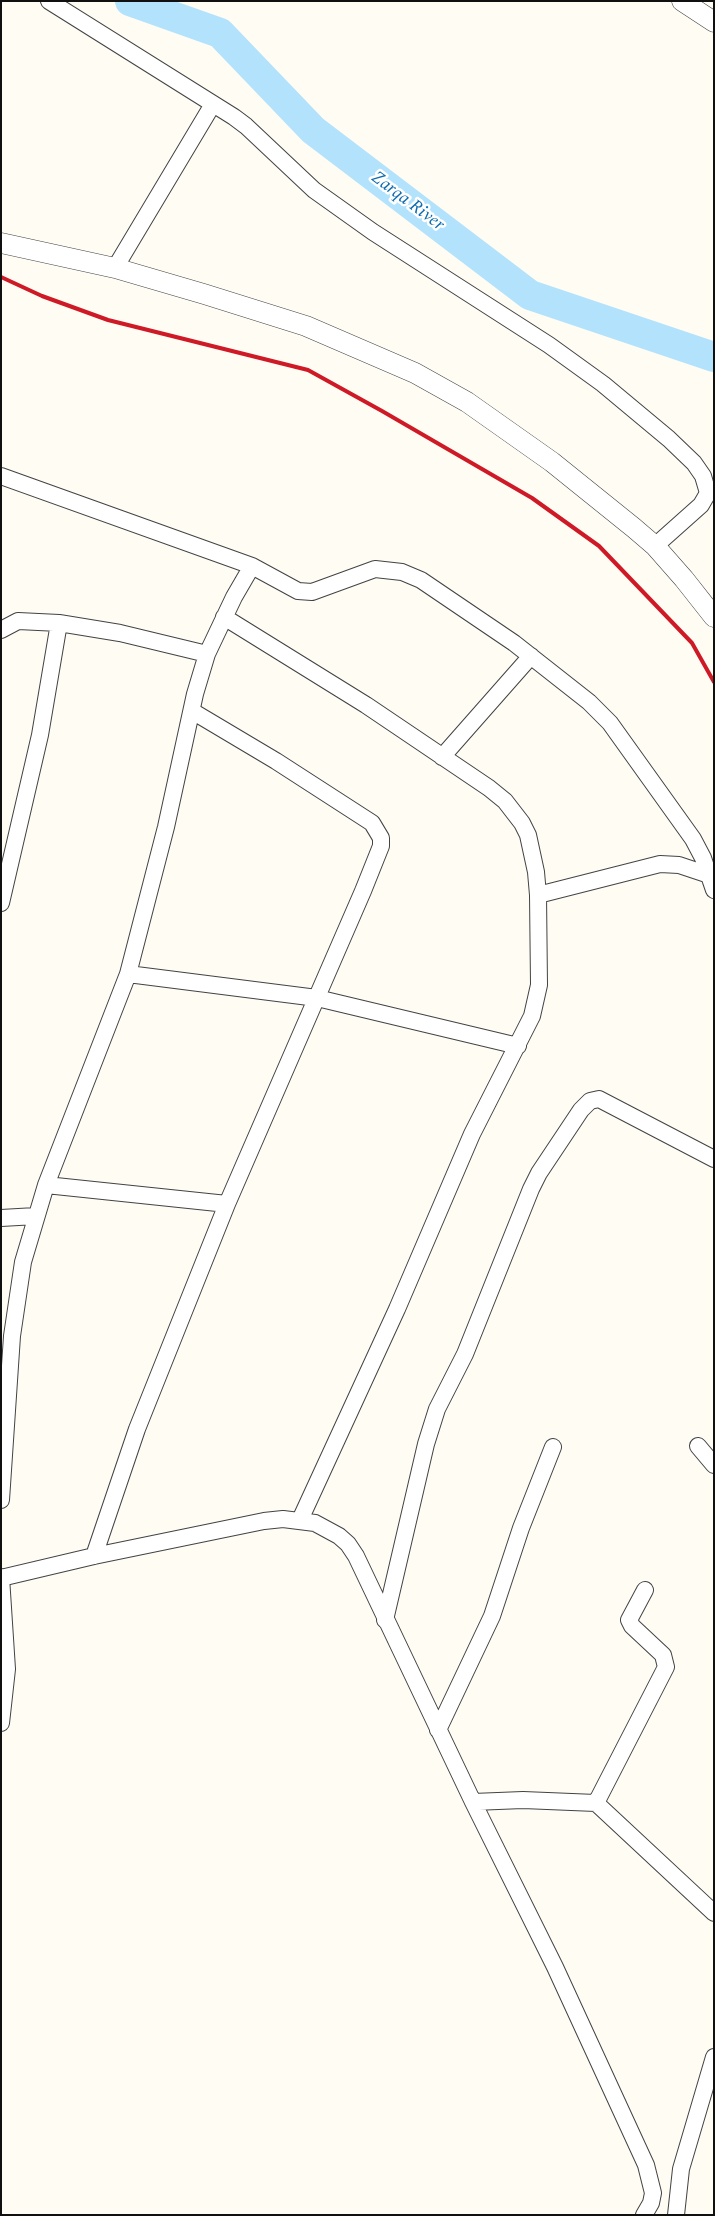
<!DOCTYPE html>
<style>
body{margin:0}
#map{position:relative;width:715px;height:2216px;overflow:hidden;background:#fffcf3;font-family:Spectral,serif}
canvas{display:block}
.frame{position:absolute;inset:0;border:2px solid #101010;pointer-events:none}
</style>
<div id="map">
<canvas width="715" height="2216"></canvas>
<div class="frame"></div>
</div>
<script>
const ctx = document.querySelector('canvas').getContext('2d');
ctx.lineJoin = 'round';
const toPath = rows => new Path2D(rows.map(r => 'M' + r).join(''));
function stroke(path, color, width, dash) { ctx.strokeStyle = color; ctx.lineWidth = width; ctx.lineCap = dash ? 'butt' : 'round'; ctx.setLineDash(dash || []); ctx.stroke(path); }
function drawText(font, color, halo, rows, align = 'center') {
  ctx.font = font + ' Spectral,serif'; ctx.lineWidth = 5; ctx.setLineDash([]); ctx.textBaseline = 'middle'; ctx.strokeStyle = halo; ctx.fillStyle = color; for (const [text, x, y, turn = 0] of rows) {
    ctx.save(); ctx.translate(x, y); ctx.rotate((+turn || 0) * Math.PI / 180); ctx.textAlign = isNaN(turn) ? turn : align; if (halo) ctx.strokeText(text, 0, 0); ctx.fillText(text, 0, 0); ctx.restore();
  }
}
stroke(toPath([
 [130,1,220,33,313,130,530,295,714,357]
]), '#b2e2fc', 30);
const minor = toPath([
 [49,1,234,117,246,126,314,190,373,232,549,345,603,384,669,439,694,463,703,476,708,493,701,505,655,546],
 [115,268,213,104],
 [1,476,252,566,298,591,312,592,375,569,402,572,421,580,514,643,589,702,610,723,693,839,703,858,714,890],
 [224,617,366,705,489,788,505,801,522,823,528,835,536,872,538,895,539,985,532,1016,472,1134,397,1309,300,1520],
 [1,630,18,621,59,623,120,633,207,654],
 [442,757,531,656],
 [538,895,660,864,679,865,709,875],
 [1,903,40,735,59,623],
 [128,974,317,998,518,1046],
 [46,1185,227,1204],
 [1,1218,36,1216],
 [698,1446,714,1465],
 [1,1500,12,1336,23,1262,46,1185,128,974,166,827,195,694,207,654,234,597,252,566],
 [94,1556,137,1429,227,1204,363,891,381,846,381,838,372,823,276,761,192,711],
 [1,1577,7,1669,1,1723],
 [1,1578,94,1556,264,1521,283,1519,315,1523,339,1536,348,1544,356,1556,473,1802,555,1967,646,2165,653,2193,651,2203,644,2215],
 [385,1620,426,1444,437,1409,465,1354,531,1189,539,1173,581,1110,590,1101,599,1099,714,1159],
 [438,1730,492,1616,521,1528,553,1447],
 [473,1802,523,1800,596,1803,666,1667,663,1655,632,1626,629,1620,645,1590],
 [596,1803,714,1913],
 [676,2215,681,2169,714,2057]
]);
const tertiary = toPath([
 [682,1,714,22],
 [1,243,115,268,204,294,306,326,415,373,467,402,552,462,634,528,655,546,684,579,714,617]
]);
stroke(minor, '#434343', 18);
stroke(tertiary, '#434343', 21);
stroke(minor, '#fff', 16);
stroke(tertiary, '#fff', 20);
stroke(toPath([
 [1,277,42,296,108,320,308,370,382,411,532,498,599,546,692,643,714,682]
]), '#ce1a26', 4);
drawText('italic 18px', '#0c6baf', '#fff', [
 ["Zarqa River",407,202,37]
]);
</script>
